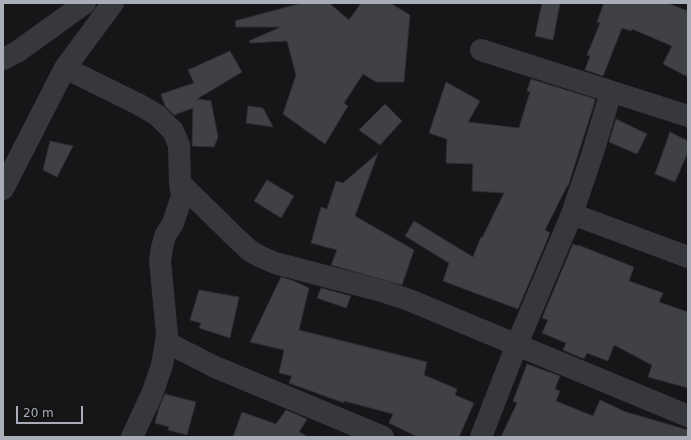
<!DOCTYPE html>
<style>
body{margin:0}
#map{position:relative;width:691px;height:440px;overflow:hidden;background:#161618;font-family:"DejaVu Sans",sans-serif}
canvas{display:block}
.frame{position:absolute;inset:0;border:4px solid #a8adb8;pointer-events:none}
.scale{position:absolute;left:16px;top:406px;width:67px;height:18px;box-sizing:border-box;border:2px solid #a8adb8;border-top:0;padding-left:5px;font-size:12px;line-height:14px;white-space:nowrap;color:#a8adb8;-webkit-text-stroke:3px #111113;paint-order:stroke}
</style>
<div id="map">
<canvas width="691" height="440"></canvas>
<div class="frame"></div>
<div class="scale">20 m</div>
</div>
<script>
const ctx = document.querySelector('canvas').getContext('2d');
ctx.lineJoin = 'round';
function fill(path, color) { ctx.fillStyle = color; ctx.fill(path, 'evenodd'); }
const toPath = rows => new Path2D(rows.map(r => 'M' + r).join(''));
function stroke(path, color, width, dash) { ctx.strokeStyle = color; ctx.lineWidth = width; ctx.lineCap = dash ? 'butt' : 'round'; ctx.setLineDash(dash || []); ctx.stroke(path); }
const building = toPath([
 [302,3,329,3,349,20,361,3,390,3,410,15,404,82,376,82,363,74,344,103,348,106,325,144,283,114,296,75,287,41,250,43,249,41,281,27,236,27,235,21,302,3],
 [542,3,560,3,553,40,535,36,542,3],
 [604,3,667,3,688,11,688,77,663,64,672,46,632,29,631,31,622,28,603,76,585,70,590,56,587,55,600,23,597,22,604,3],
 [230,51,242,72,197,99,211,101,218,137,214,147,192,146,193,108,174,115,165,106,161,94,194,83,188,70,230,51],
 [531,79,595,99,595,101,568,186,567,186,545,230,550,233,518,309,443,281,449,263,405,236,414,221,473,257,481,237,482,238,504,193,472,191,473,164,446,163,447,139,429,133,446,82,480,101,468,122,519,128,530,92,527,91,531,79],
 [385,104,402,121,380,145,359,130,385,104],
 [248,106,263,108,273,127,246,123,248,106],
 [616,119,647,134,637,154,609,142,616,119],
 [670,132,688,141,688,152,675,182,655,174,670,132],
 [50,141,73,146,57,177,43,170,50,141],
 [378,153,355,216,414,250,402,285,331,265,337,250,311,243,321,207,327,209,336,181,343,183,378,153],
 [267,180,294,196,281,218,254,201,267,180],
 [573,244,577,246,578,245,634,267,629,281,663,293,659,302,688,312,688,388,648,377,652,365,614,345,608,361,587,353,584,359,563,350,566,343,542,333,548,320,542,318,573,244],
 [281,277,294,281,309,288,299,330,427,362,424,375,457,389,455,395,474,403,459,437,418,437,389,423,393,414,344,401,344,403,289,383,292,376,279,373,284,350,250,342,281,277],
 [321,288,351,296,346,308,317,298,321,288],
 [199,290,239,297,230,338,199,328,201,323,190,320,199,290],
 [527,364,560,376,555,389,560,391,556,401,593,416,600,400,626,412,688,430,688,437,501,437,517,403,513,401,527,364],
 [165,394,196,402,187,435,168,430,169,427,155,423,159,408,165,394],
 [286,410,307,419,299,432,305,435,305,437,233,437,242,412,276,424,286,410]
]);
fill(building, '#404145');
stroke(building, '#303034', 1);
stroke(toPath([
 [481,50,688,116],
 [3,59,17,52,85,3],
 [65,68,138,104,157,115,173,131,179,145,180,183,182,196,173,223,165,236,162,248,160,261,167,334,166,342,162,365,152,394,132,437],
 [180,183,234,236,249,250,259,256,275,263,382,291,409,300,688,416],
 [3,189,65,68,113,3],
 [572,214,688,257],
 [166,342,215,367,383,437],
 [481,437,517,344,572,214,593,152,611,92]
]), '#37383d', 22);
</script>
